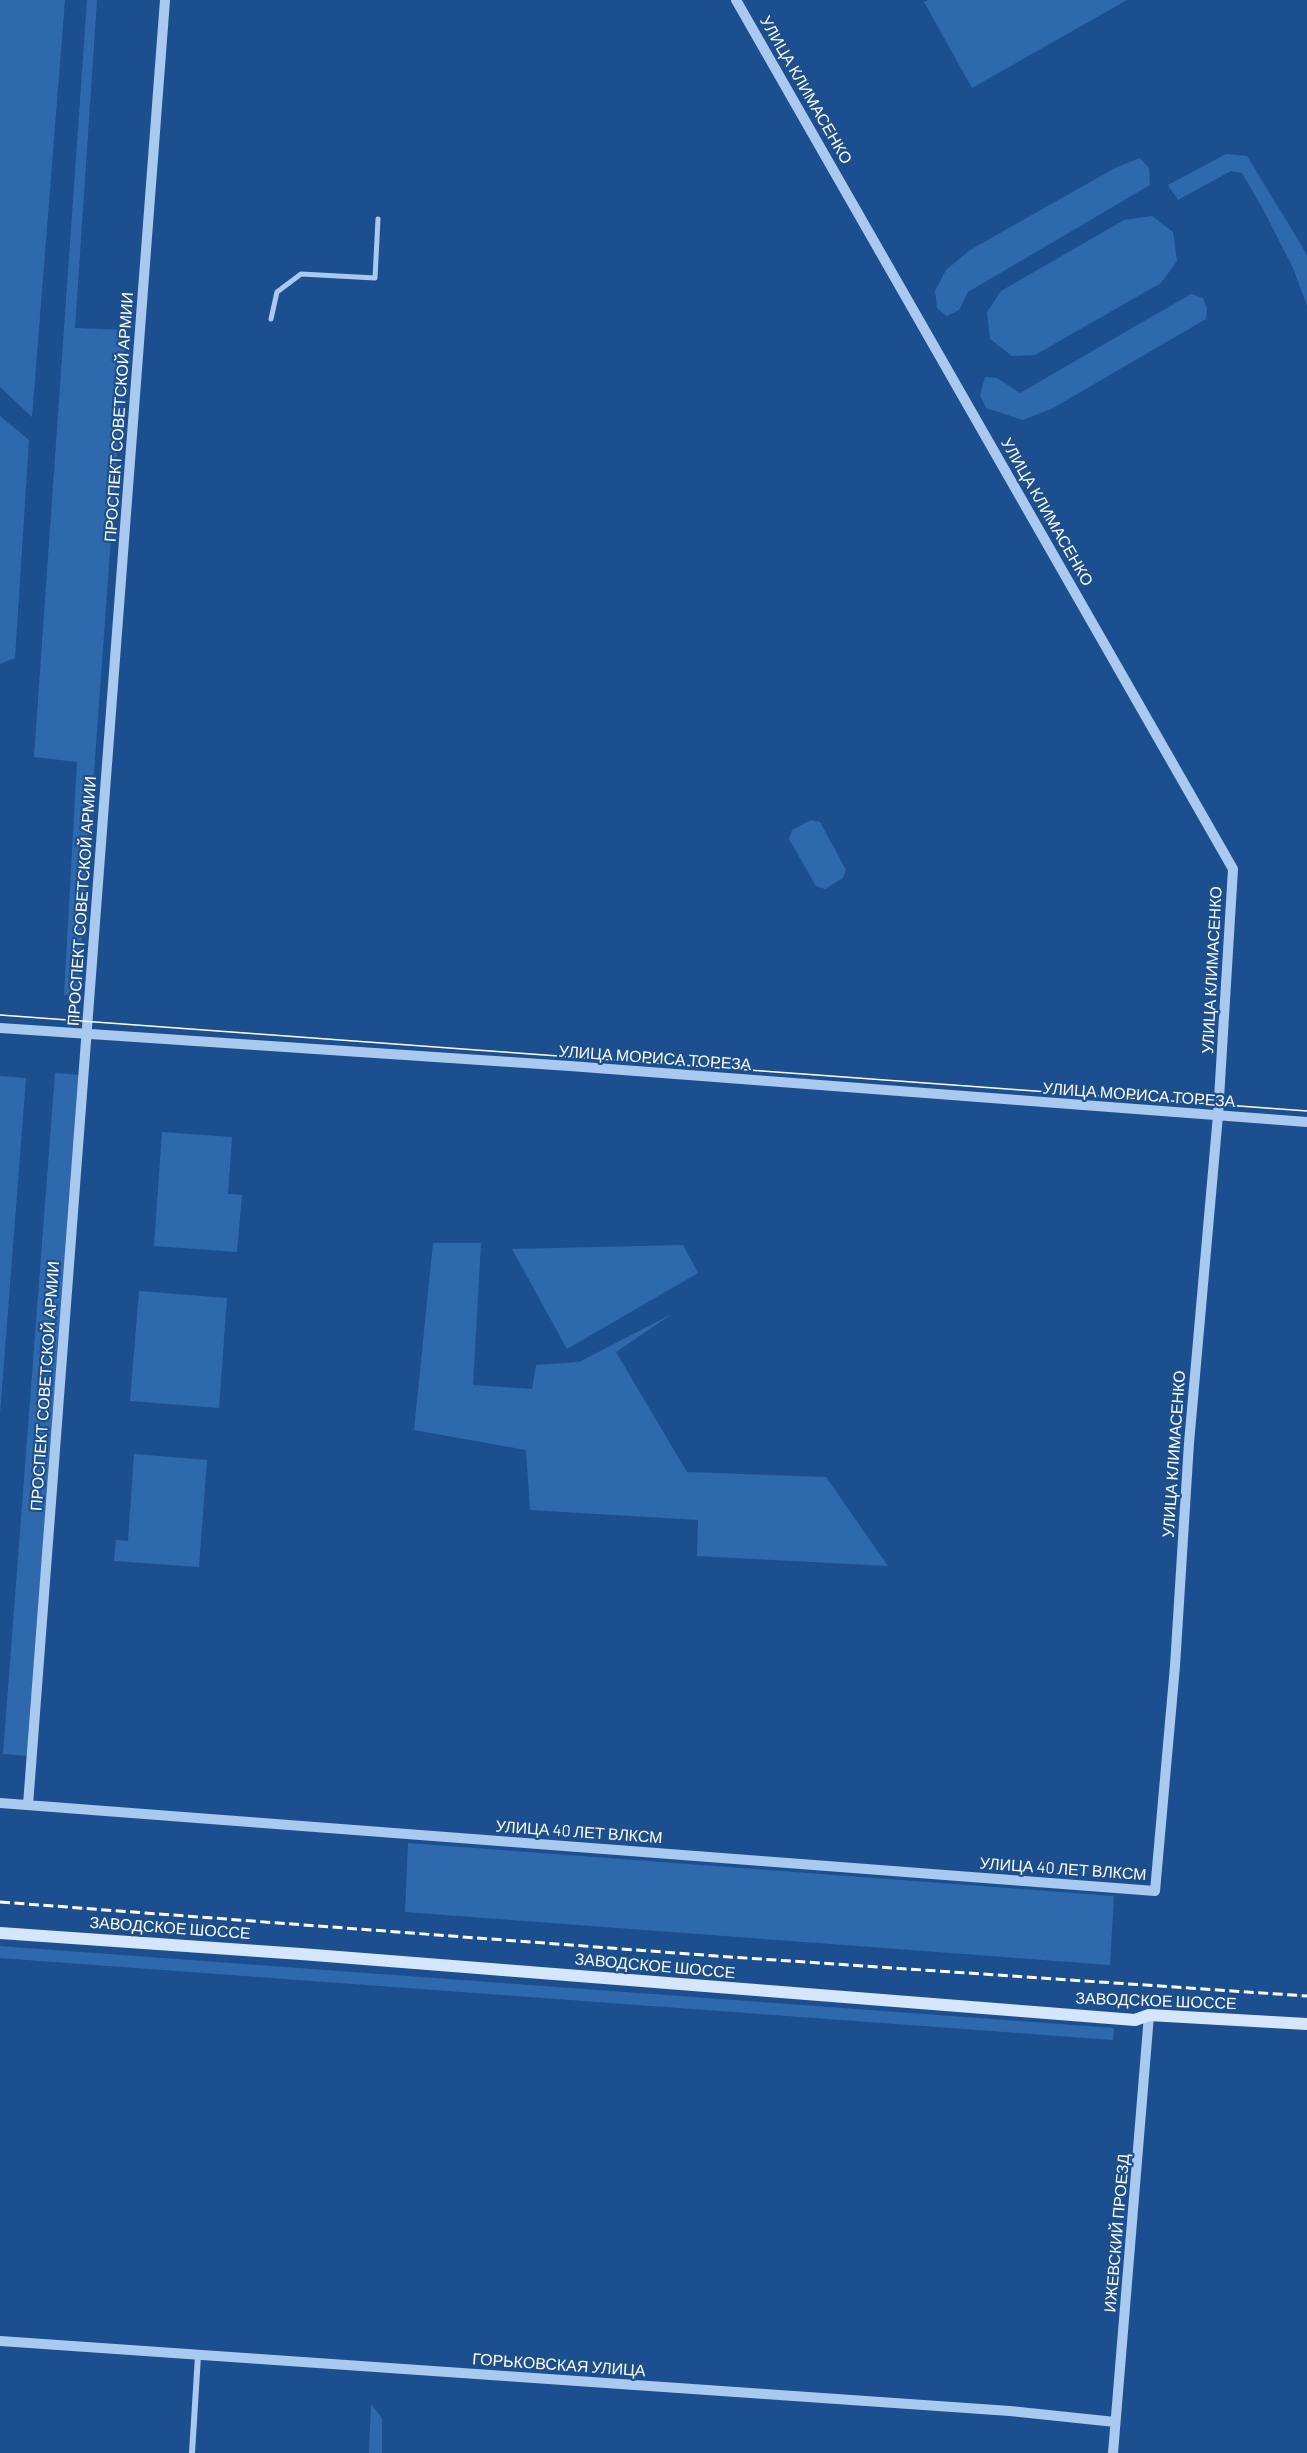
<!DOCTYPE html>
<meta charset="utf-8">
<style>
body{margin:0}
canvas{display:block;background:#1b4f8f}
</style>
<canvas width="1307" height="2453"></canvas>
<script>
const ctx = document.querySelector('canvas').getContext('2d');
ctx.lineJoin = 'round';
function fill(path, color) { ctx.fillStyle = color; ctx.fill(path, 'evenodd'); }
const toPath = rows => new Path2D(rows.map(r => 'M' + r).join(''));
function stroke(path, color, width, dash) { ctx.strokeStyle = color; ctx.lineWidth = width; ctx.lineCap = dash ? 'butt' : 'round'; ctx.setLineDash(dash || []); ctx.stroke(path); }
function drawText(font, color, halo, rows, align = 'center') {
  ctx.font = font + ' Barlow,sans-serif'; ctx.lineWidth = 4.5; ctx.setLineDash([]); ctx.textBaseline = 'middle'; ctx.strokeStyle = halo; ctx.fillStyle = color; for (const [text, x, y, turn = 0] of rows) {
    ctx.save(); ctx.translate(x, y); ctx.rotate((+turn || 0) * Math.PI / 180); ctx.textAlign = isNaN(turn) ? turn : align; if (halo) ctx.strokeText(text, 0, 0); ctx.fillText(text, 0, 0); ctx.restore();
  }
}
fill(toPath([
 [0,0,65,0,32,417,0,387],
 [87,0,97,0,75,328,126,330,78,994,64,995,77,762,34,757],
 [928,0,1127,0,972,88,924,2],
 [1226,154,1247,156,1303,248,1307,256,1307,306,1293,268,1264,211,1242,173,1231,171,1178,200,1168,185],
 [1140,158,1149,168,1150,185,968,292,959,310,947,316,937,308,935,291,946,270,970,250,1115,168],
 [1152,216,1173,232,1177,261,1161,283,1035,355,1012,356,990,339,987,312,1001,291,1124,220],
 [1191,294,1203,298,1207,309,1206,319,1053,408,1023,420,986,408,980,395,985,377,997,378,1020,393],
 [0,416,29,440,15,658,0,664],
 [811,820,820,822,846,870,843,878,825,889,816,886,789,839,792,830],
 [55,1073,80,1075,29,1756,3,1754],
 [0,1076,26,1078,0,1414],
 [162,1132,232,1137,228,1194,242,1195,237,1252,154,1246],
 [433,1243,481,1243,473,1385,532,1389,536,1365,579,1362,672,1314,616,1352,687,1472,826,1477,888,1566,697,1556,698,1520,530,1510,526,1450,414,1430],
 [683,1245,698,1273,567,1349,512,1249],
 [139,1291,227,1298,219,1408,130,1401],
 [134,1454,207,1460,199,1567,114,1561,116,1540,128,1541],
 [408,1843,1114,1896,1110,1965,405,1912],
 [0,1946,1114,2028,1113,2040,0,1958],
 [371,2404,382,2418,382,2453,369,2453]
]), '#2e69ad');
stroke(toPath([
 [271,319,277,292,301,274,375,278,378,219]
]), '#a9c9ee', 5);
stroke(toPath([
 [192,2453,198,2356]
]), '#a9c9ee', 6);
stroke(toPath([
 [0,1028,570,1066,1307,1122],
 [0,1803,1155,1891,1175,1666,1189,1443,1218,1115,1233,869,736,0],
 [28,1805,165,0],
 [0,2341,1010,2411,1115,2422],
 [1113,2453,1149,2015]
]), '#a9c9ee', 10);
stroke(toPath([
 [0,1933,301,1954,1135,2020,1149,2015,1307,2024]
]), '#d6e6fa', 12);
stroke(toPath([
 [0,1015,1307,1111]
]), '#fff', 1.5);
stroke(toPath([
 [0,1902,716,1956,1307,1996]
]), '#fff', 3, [10, 4.5]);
drawText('16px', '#fff', '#1b4f8f', [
 ["УЛИЦА КЛИМАСЕНКО",806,90,60],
 ["ПРОСПЕКТ СОВЕТСКОЙ АРМИИ",119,417,-86],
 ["УЛИЦА КЛИМАСЕНКО",1047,512,60],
 ["ПРОСПЕКТ СОВЕТСКОЙ АРМИИ",82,901,-86],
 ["УЛИЦА КЛИМАСЕНКО",1212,970,-87],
 ["УЛИЦА МОРИСА ТОРЕЗА",655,1058,4],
 ["УЛИЦА МОРИСА ТОРЕЗА",1139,1095,4],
 ["ПРОСПЕКТ СОВЕТСКОЙ АРМИИ",45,1386,-86],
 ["УЛИЦА КЛИМАСЕНКО",1174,1454,-86],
 ["УЛИЦА 40 ЛЕТ ВЛКСМ",579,1832,4],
 ["УЛИЦА 40 ЛЕТ ВЛКСМ",1063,1869,4],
 ["ЗАВОДСКОЕ ШОССЕ",170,1928,4],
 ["ЗАВОДСКОЕ ШОССЕ",655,1966,5],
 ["ЗАВОДСКОЕ ШОССЕ",1156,2001,2],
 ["ИЖЕВСКИЙ ПРОЕЗД",1117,2233,-85],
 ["ГОРЬКОВСКАЯ УЛИЦА",559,2365,4]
]);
</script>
